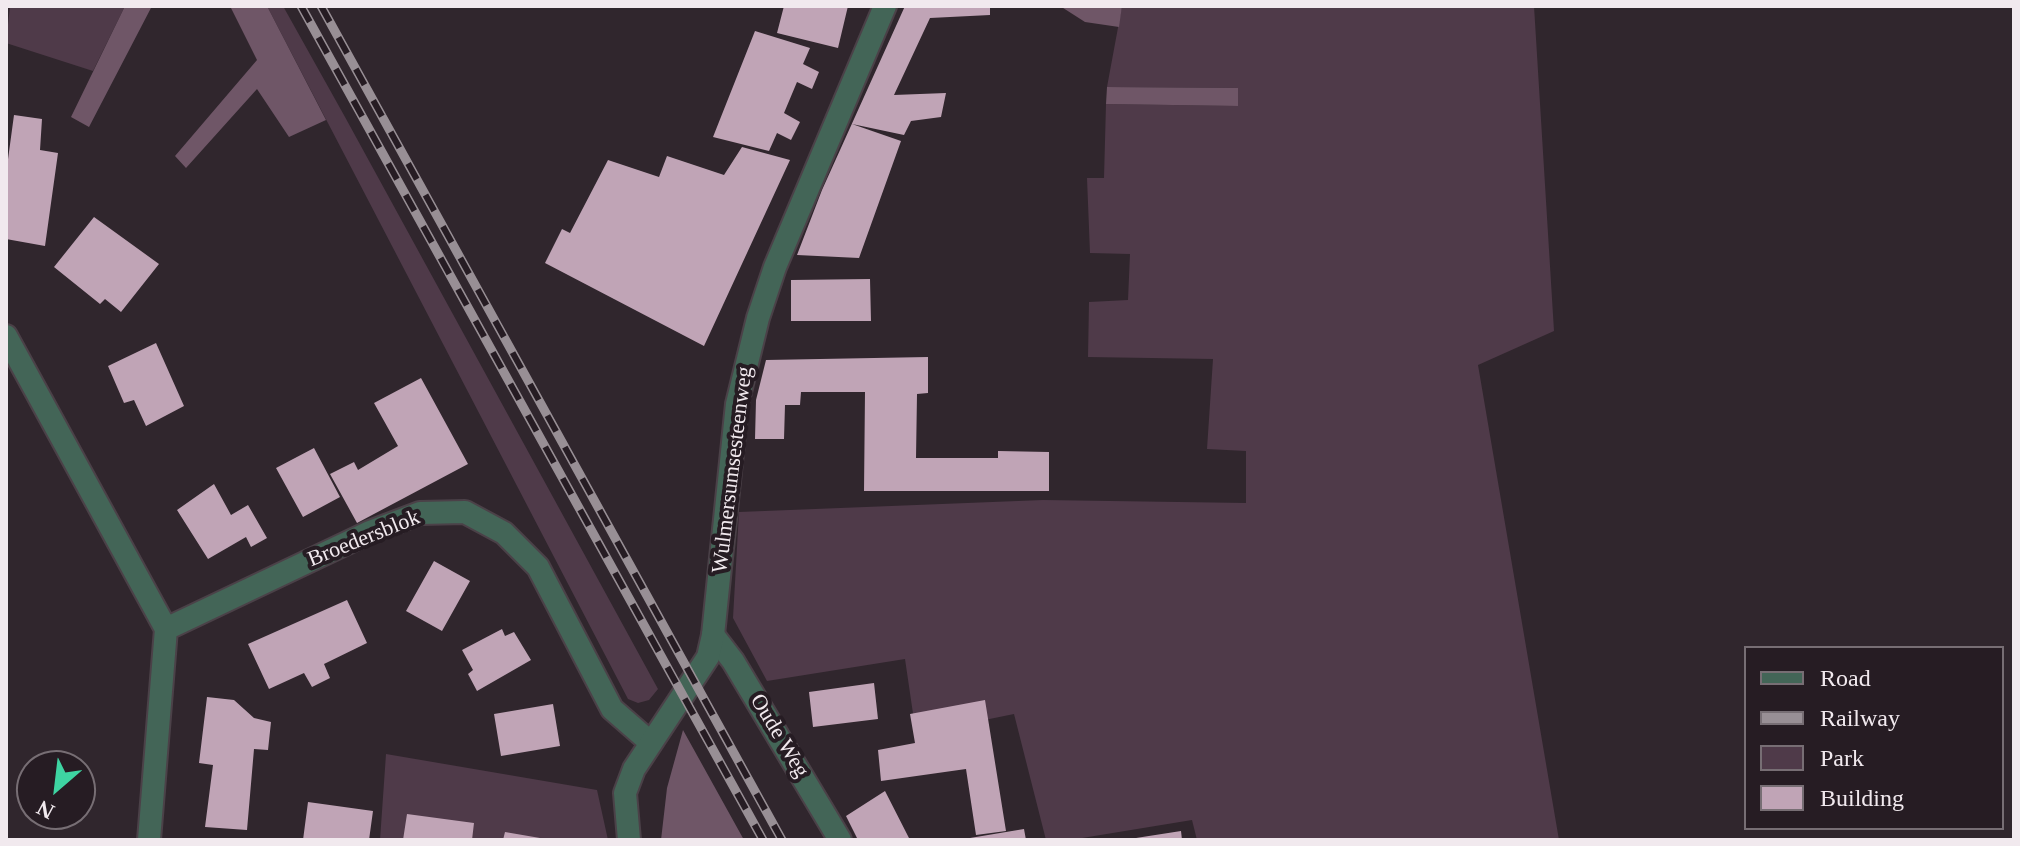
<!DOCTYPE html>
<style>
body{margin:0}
#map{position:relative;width:2020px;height:846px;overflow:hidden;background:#30262d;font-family:Georgia,serif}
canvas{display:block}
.frame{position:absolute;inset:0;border:8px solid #f1e9ee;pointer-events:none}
.legend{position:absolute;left:1744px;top:646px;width:260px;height:184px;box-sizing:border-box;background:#261c23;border:2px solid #776e74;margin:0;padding:10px 14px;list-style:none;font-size:24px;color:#f1e9ee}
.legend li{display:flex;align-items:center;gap:16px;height:40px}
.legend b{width:40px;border:2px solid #776e74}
.north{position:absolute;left:16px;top:750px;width:80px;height:80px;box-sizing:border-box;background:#261c23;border:2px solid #776e74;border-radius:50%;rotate:208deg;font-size:22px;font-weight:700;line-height:32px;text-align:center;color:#f1e9ee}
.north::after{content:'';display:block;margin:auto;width:28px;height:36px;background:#3ed4a2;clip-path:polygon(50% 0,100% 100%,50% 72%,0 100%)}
</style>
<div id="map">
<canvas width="2020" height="846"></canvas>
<div class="frame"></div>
<ul class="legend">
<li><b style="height:10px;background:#436557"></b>Road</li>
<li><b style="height:10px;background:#988f95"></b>Railway</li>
<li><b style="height:22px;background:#4f3a49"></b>Park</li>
<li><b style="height:22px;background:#c0a4b6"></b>Building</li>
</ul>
<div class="north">N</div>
</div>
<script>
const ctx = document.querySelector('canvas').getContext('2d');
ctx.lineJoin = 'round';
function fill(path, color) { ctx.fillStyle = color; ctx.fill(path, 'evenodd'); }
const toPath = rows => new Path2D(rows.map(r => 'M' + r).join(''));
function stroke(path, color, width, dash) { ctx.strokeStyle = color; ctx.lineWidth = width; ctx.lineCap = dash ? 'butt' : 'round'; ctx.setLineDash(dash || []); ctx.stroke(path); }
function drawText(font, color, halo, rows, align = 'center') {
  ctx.font = font + ' Georgia,serif'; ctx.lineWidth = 8; ctx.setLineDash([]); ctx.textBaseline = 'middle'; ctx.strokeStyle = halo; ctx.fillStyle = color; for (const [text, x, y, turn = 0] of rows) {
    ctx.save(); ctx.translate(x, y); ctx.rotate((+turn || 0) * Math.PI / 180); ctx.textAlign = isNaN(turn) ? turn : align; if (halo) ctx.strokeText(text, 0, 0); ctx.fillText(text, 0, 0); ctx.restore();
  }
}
fill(toPath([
 [10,6,125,6,93,71,6,43],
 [267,6,283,6,345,117,658,689,649,700,638,703,628,699],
 [1122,6,1534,6,1554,331,1478,365,1559,840,1197,840,1192,820,1070,840,1046,840,1014,714,916,734,905,659,767,681,733,618,739,512,1043,500,1246,503,1246,451,1207,449,1213,359,1088,357,1089,302,1128,300,1130,254,1090,253,1087,178,1104,178,1106,104,1237,106,1238,88,1107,87],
 [386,754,597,790,608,840,380,840]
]), '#4f3a49');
fill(toPath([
 [125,6,152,6,89,127,71,117],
 [230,6,267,6,326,120,289,137,257,89,186,168,175,156,257,60],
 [1060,6,1122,6,1119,27,1085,22],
 [1107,87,1238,88,1238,106,1106,104],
 [683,730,744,840,661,840,667,788]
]), '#6f5667');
fill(toPath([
 [784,6,848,6,838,48,777,33],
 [905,6,990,6,990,15,930,18,894,95,946,93,941,117,911,121,904,135,852,124,901,141,859,258,797,255,822,190],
 [755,31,810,48,803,64,819,72,812,89,797,82,784,113,800,122,791,140,777,133,769,151,713,137],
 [14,115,42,119,40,150,58,153,45,246,6,239,6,174],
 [742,147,790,160,704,346,545,263,562,229,570,233,608,160,659,177,667,156,724,175],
 [94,217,159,264,121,312,105,299,100,304,54,267],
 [870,279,871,321,791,321,791,280],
 [156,343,184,406,146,426,134,400,124,403,108,366],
 [928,357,928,393,917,394,916,458,998,458,998,451,1049,452,1049,491,864,491,865,392,801,392,800,405,785,405,784,439,755,439,756,400,766,360],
 [421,378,468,464,357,523,330,474,354,462,358,470,398,446,374,403],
 [314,448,340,497,303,517,276,468],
 [214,484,231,515,248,505,267,538,251,547,246,537,208,559,177,510],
 [434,561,470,581,442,631,406,611],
 [347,600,367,643,324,664,330,678,312,687,304,673,269,689,248,644],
 [502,629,505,636,514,632,531,660,477,691,468,674,473,670,462,650],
 [874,683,878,719,813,727,809,692],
 [207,697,234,700,254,718,271,722,268,750,254,749,247,830,205,827,213,765,199,763],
 [985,700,1006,831,976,835,966,769,881,781,878,750,915,743,910,714],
 [553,704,560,746,501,756,494,714],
 [885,791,910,840,858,840,846,816],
 [308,802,373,811,369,840,303,840],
 [407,814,474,823,472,840,403,840],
 [1024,829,1026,840,971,840,970,838],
 [1181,831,1182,840,1136,840,1136,838],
 [505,832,540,838,540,840,503,840]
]), '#c0a4b6');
const minor = toPath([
 [6,336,166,629,149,840],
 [166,629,370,532,420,513,465,512,504,533,538,567,612,709,651,743],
 [713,635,733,661,840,840]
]);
const tertiary = toPath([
 [629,840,625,793,634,769,708,657,713,635,737,404,758,318,775,267,885,6]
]);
stroke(minor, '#4b4148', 26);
stroke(tertiary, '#4b4148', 26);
stroke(minor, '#436557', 22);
stroke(tertiary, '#436557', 22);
const rail = toPath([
 [301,6,763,840],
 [321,6,782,840]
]);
stroke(rail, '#988f95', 9);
stroke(rail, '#261c23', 6, [18]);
drawText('22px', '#f1e9ee', '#261c23', [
 ["Wulmersumsesteenweg",733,470,-83],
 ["Broedersblok",364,539,-22],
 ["Oude Weg",779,736,59]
]);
</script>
